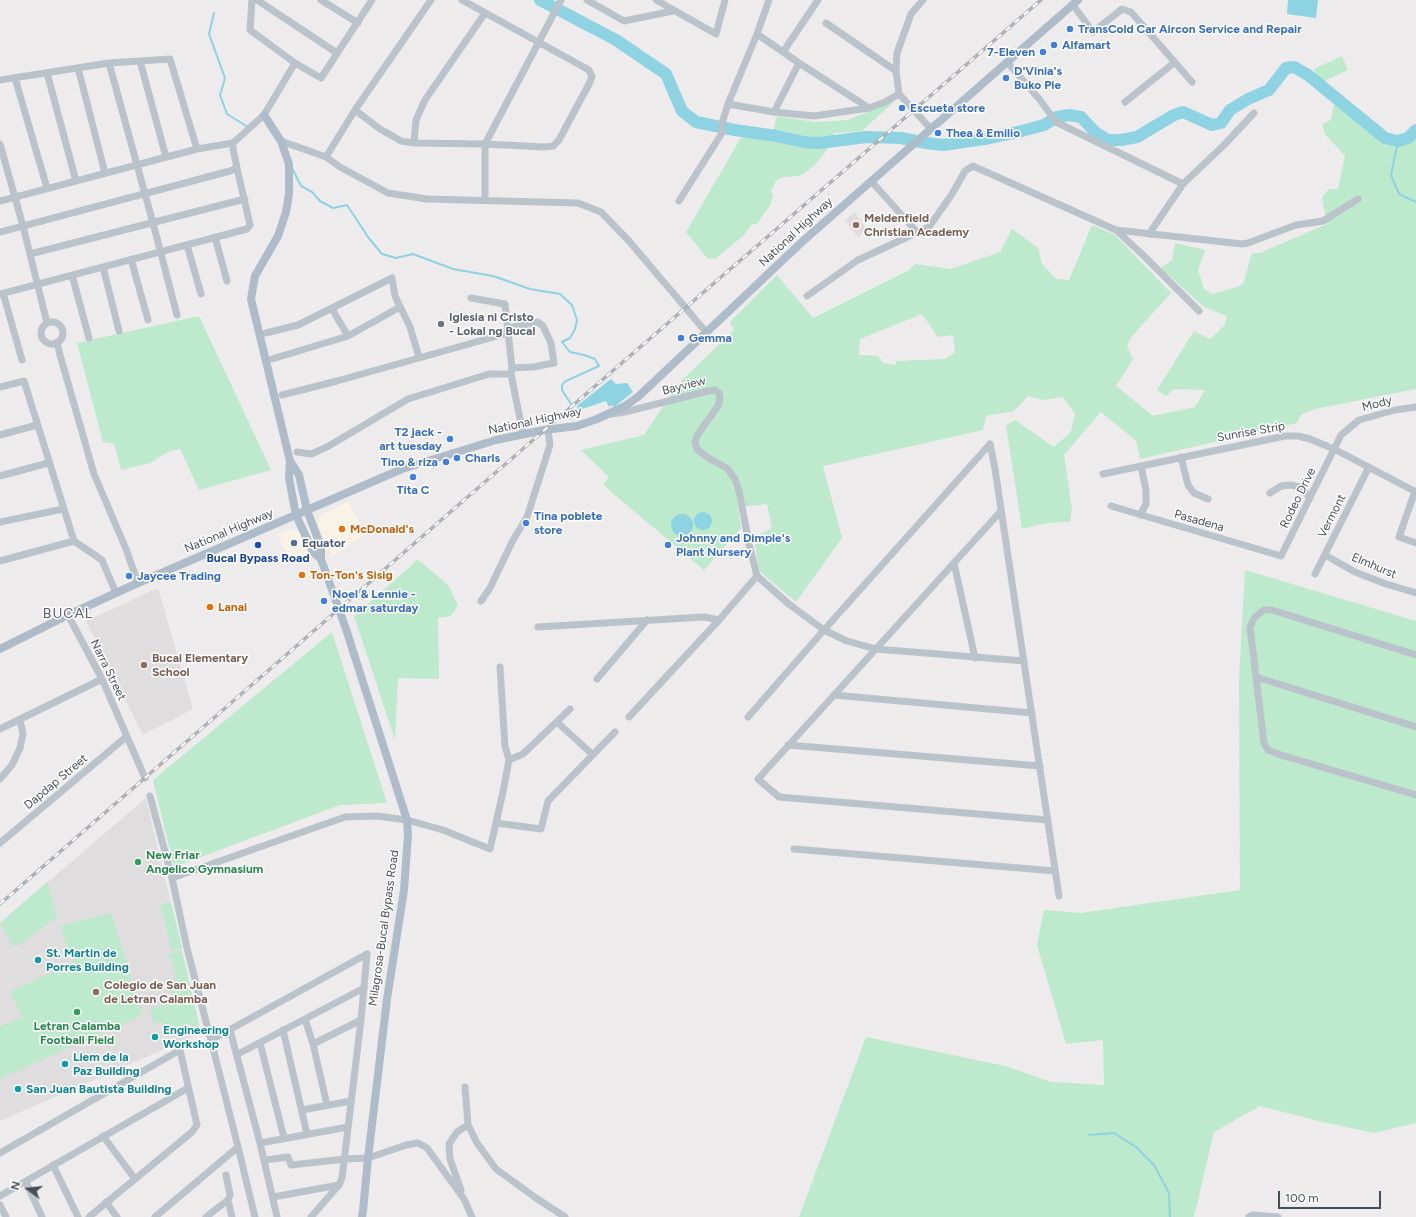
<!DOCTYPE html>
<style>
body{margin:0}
#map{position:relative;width:1416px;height:1217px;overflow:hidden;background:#eeebec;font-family:Figtree,sans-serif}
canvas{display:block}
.north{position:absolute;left:8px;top:1169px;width:40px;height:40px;-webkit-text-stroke:3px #fff;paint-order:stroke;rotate:285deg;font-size:11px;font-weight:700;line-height:16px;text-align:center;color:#464f57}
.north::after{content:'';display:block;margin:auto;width:14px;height:18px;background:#464f57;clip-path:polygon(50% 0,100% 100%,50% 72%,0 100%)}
.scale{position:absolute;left:1278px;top:1191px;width:103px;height:18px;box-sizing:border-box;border:2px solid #464f57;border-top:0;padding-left:5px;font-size:12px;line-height:14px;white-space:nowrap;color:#464f57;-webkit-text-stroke:3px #fff;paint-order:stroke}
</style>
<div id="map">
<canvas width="1416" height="1217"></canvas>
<div class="north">N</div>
<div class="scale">100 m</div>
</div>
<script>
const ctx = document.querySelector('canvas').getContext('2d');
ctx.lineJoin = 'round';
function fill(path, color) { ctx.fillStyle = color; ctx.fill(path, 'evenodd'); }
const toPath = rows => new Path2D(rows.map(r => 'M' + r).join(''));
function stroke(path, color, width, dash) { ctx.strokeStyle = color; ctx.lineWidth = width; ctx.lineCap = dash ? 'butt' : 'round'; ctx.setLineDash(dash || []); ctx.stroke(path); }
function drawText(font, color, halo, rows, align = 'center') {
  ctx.font = font + ' Figtree,sans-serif'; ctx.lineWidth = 3; ctx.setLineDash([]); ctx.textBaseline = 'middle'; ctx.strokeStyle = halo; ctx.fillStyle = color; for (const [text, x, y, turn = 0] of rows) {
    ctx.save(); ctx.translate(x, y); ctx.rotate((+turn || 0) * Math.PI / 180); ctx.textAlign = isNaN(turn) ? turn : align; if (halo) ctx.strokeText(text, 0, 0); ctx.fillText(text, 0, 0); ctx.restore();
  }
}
fill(toPath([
 [348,502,366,534,332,556,318,525,318,520,322,515],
 [290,529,296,531,300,534,309,553,289,559,278,534]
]), '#f9f2e5');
fill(toPath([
 [854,212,867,229,858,237,845,221],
 [158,588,193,709,143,735,86,621],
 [146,798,201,1033,0,1121,0,923]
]), '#dfdddd');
fill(toPath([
 [1342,56,1348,70,1320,83,1314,69],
 [1335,97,1385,138,1398,141,1408,138,1416,132,1416,389,1315,409,1301,415,1297,423,1140,459,1136,441,1101,412,1064,455,1072,509,1070,522,1062,522,1042,524,1022,529,1006,425,1015,420,1054,447,1071,432,1075,414,1063,397,1043,400,1028,396,1014,411,986,416,983,430,823,466,842,538,796,602,759,571,754,537,772,528,767,504,738,507,741,528,704,570,603,485,609,477,581,450,644,435,678,384,734,330,730,322,777,275,813,318,909,270,915,264,951,269,1000,252,1012,229,1038,248,1042,264,1056,279,1069,280,1092,225,1115,235,1171,293,1132,336,1127,346,1133,359,1116,386,1153,416,1195,407,1205,390,1174,389,1166,396,1157,390,1194,331,1210,339,1224,326,1227,316,1204,307,1161,268,1172,260,1175,243,1205,250,1198,270,1204,289,1212,294,1237,287,1243,284,1252,253,1260,253,1327,224,1322,197,1329,189,1338,189,1345,156,1325,134,1322,124,1331,120],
 [922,314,938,337,953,335,955,352,945,359,896,361,896,365,883,363,878,356,859,355,860,339],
 [895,101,862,131,834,133,834,141,813,167,799,176,782,177,776,181,771,191,773,196,770,205,757,224,752,224,744,235,715,259,707,258,686,232,745,131,772,135,777,116,815,122,848,120],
 [199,316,271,470,199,490,180,449,168,452,150,463,121,470,114,444,103,442,77,343],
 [416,560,420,561,448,585,458,605,451,616,438,618,439,679,398,678,395,740,354,616,412,565],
 [1245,570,1416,621,1416,1123,1374,1133,1323,1122,1260,1106,1214,1132,1194,1217,799,1217,866,1037,1005,1066,1051,1082,1104,1085,1103,1040,1066,1044,1037,945,1044,910,1081,913,1240,890,1239,680],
 [332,632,387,803,340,805,174,867,153,780],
 [47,882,57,917,19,945,12,945,0,923],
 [171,902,182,948,172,951,160,904],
 [111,913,130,973,131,984,141,1008,140,1016,0,1079,0,1027,22,1017,10,992,73,962,60,926],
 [182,950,201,1033,195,1036,190,1023,167,1034,161,1021,155,1024,149,1010,174,1000,171,993,174,983,177,980,171,958,168,959,167,955]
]), '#bde9cc');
fill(toPath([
 [1288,0,1318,0,1316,18,1287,14],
 [611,379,616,384,627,383,633,392,614,407,612,405,609,407,606,401,576,411,578,405],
 '694 521a9 9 0 1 1 18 0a9 9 0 1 1-18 0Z',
 '671 525a11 11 0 1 1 22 0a11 11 0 1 1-22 0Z'
]), '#8ed3e2');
stroke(toPath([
 [214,13,209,34,225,78,220,95,227,114,248,127],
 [1398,141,1391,175,1399,194,1416,202],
 [292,168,301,186,312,192,320,201,333,208,347,205,368,237,382,254,396,258,413,254,453,269,493,276,530,289,560,294,572,305,577,320,575,329,570,338,562,342,570,352,584,355,595,359,599,366,566,381,562,385,562,390,571,404,573,411,571,418],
 [1089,1135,1114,1133,1136,1147,1154,1165,1169,1193,1170,1217]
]), '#8ed3e2', 2);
stroke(toPath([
 [540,0,616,40,666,74,682,111,696,122,735,130,776,136,804,142,819,143,866,137,901,138,926,143,943,145,984,139,1018,132,1044,125,1057,117,1069,115,1081,117,1096,133,1108,140,1121,140,1137,137,1174,115,1183,112,1212,125,1221,123,1230,110,1248,99,1269,90,1286,68,1294,67,1308,75,1385,138,1398,141,1408,138,1416,130]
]), '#8ed3e2', 12);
stroke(toPath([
 [252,0,250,30,295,63,321,78,372,0],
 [257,0,337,53],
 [321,0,358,23],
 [587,0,624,21,673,11],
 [656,0,716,34,725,0],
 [1073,5,1093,32,1122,9,1131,12,1192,82],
 [826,23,896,71],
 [757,34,799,63,869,108],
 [783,52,818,0],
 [140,61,166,157],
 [1007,62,1040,100,1056,122,1183,184],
 [109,63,153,223,177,315],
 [78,68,105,173],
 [47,73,76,181],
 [15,78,47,188],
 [0,80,109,63,170,59,197,149],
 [899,94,896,71,897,53,911,14,923,0],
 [1125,102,1175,62],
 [728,104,774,112,814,116,869,108,885,102,899,94,931,129],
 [355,110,380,129,401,141,414,143,485,144,544,147,553,146,559,140,589,84,592,77,589,70,462,0],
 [774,112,799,63],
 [281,141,326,157,340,167,388,193,427,199,578,203,601,212,629,241,706,332],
 [414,143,416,120,425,100,485,13],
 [0,144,23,226,47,323],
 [326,157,355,110,431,0],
 [871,181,917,232],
 [485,200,485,144,561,0],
 [0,201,197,149,233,143,264,115,295,63],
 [679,201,722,133,723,120,728,104,757,34,769,0],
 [1116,230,1143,255,1199,311],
 [0,232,230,171,237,168,233,149,233,143],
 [1149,234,1183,184,1224,145,1254,113],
 [215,237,227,281],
 [187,245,201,294],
 [30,254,245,199],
 [131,259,148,320],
 [103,267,119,331],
 [72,275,89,338],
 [3,293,22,360],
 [0,294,247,229,250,225,237,168],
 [807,296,858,260,929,227,952,194,965,171,973,166,1116,230,1242,244,1248,243,1296,225,1323,221,1358,199],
 [471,298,505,304,512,368,511,374,523,434],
 [332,309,348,336],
 '41 333a11 11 0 1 1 22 0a11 11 0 1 1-22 0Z',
 [508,328,538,322,543,326,551,343,554,363,533,367,512,368],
 [266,333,298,325,392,278,395,296,410,327,419,357],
 [57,342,60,355,94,474,126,549,138,583],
 [272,359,348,336,400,307],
 [0,387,24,381,74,541,102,560,116,593],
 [282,395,337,381,508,333],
 [611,414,625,412,708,391,715,390,719,393,720,399,718,406,698,434,695,442,696,446,697,449,710,459,727,468,735,479,739,491,749,544,757,576],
 [0,435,37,425],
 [990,444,995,469,1059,896],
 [297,452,311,454,327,447,408,399,489,374,511,374],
 [1181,457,1188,485,1194,493,1208,499],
 [1103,474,1285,436,1298,436,1310,439,1334,449,1416,492],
 [0,476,48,463],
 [1415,491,1399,537,1416,543],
 [1270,493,1281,486,1291,485,1300,487,1310,498],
 [1111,506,1281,556,1341,435,1359,420,1395,410,1416,407],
 [1001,511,758,779,779,797,1048,820],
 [1140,515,1146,504,1146,490,1141,466],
 [0,522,63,509],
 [1325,555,1355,572,1386,584,1416,593],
 [0,561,74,541],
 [954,563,975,658],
 [1315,574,1369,467],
 [757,576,790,605,824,630,847,641,876,649,1024,661],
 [481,601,490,588,513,540,527,517,550,445,548,430],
 [68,615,102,679,145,778],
 [538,627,704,617,719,620],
 [1416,655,1272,610,1264,610,1255,617,1250,627,1264,743,1268,750,1281,755,1416,795],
 [500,667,505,746,509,760],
 [1256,677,1416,727],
 [597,679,647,620],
 [834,695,1032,713],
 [629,717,719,620,757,576],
 [748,717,824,630,990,444],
 [557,722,593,755],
 [0,729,102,679],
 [788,745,1040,766],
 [0,779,12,765,20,748,23,734,20,720],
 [150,796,172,878,187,948,210,1037],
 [496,823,541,829,548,801,615,732],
 [0,843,126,737],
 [794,849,1055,871],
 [172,878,345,817,377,816,407,820,443,830,490,849,503,792,509,760,523,754,570,709],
 [305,1019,313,1044,327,1105],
 [230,1030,260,1143,277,1217],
 [283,1030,307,1134],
 [260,1043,284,1138],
 [313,1044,361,1020],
 [238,1054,364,988],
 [465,1087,468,1125],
 [302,1110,351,1101],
 [103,1136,135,1179],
 [260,1143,348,1127],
 [0,1153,180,1050,197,1125,192,1132,89,1217],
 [265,1160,288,1157,291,1165,345,1159,368,1158,406,1145,418,1143,427,1148,464,1199,472,1217],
 [53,1165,78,1217],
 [26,1182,42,1217],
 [461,1190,450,1159,449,1144,457,1132,468,1125,477,1143,496,1169,536,1198,565,1217],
 [0,1196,188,1088],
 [273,1197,339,1185],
 [228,1200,232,1217],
 [106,1202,117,1217],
 [0,1205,6,1217],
 [155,1217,238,1147],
 [206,1217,228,1200,230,1195,226,1175],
 [255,1217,238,1147,211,1040,367,954],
 [311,1217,339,1185,342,1178,361,1020,367,954],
 [1249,1217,1252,1215,1278,1217]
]), '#bbc3ca', 7);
stroke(toPath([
 [264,115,281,141,289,164,289,194,286,212,278,236,255,276,251,299,290,461,289,478,296,515,313,552,321,559],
 [290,461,299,475,307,510,321,547,321,559,346,629,407,820,408,835,404,890,387,999,368,1158,363,1211,362,1217],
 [0,649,68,615,129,587,402,469,496,440,544,430,577,426,597,419,625,406,639,396,803,241,1078,0]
]), '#adbcc8', 8);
const rail = toPath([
 [0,904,571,407,1041,0]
]);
stroke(rail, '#aeb1b5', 3.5);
stroke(rail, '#fff', 2, [6]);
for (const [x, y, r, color] of [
 [1070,29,4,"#3f7fe0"],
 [1054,45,4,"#3f7fe0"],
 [1043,52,4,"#3f7fe0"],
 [1006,78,4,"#3f7fe0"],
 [902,108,4,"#3f7fe0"],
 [938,133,4,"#3f7fe0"],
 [856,225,4,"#8d6e63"],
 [441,324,4,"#6b7280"],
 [681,338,4,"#3f7fe0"],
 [450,439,4,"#3f7fe0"],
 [457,458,4,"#3f7fe0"],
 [446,462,4,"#3f7fe0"],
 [413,477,4,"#3f7fe0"],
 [526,523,4,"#3f7fe0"],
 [342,529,4,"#e8710a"],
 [294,543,4,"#5c6f8a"],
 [258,545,4,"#1a4fb4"],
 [668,545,4,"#3f7fe0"],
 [302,575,4,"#e8710a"],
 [129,576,4,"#3f7fe0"],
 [324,601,4,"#3f7fe0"],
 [210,607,4,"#e8710a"],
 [144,665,4,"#8d6e63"],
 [138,862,4,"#2e9e5b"],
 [38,960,4,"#0f9aa8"],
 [96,992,4,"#8d6e63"],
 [77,1012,4,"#2e9e5b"],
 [155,1037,4,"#0f9aa8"],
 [65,1064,4,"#0f9aa8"],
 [18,1089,4,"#0f9aa8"]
]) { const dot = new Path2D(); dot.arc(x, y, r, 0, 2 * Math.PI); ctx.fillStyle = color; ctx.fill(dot); stroke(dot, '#fff', 1.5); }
drawText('bold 12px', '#366cbe', '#fff', [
 ["TransCold Car Aircon Service and Repair",1078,29],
 ["Alfamart",1062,45],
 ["7-Eleven",1035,52,"right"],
 ["D'Vinia's",1014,71],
 ["Buko Pie",1014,85],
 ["Escueta store",910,108],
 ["Thea & Emilio",946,133],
 ["Gemma",689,338],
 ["T2 jack -",442,432,"right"],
 ["art tuesday",442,446,"right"],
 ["Charls",465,458],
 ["Tino & riza",438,462,"right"],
 ["Tita C",413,490,"center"],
 ["Tina poblete",534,516],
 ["store",534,530],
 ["Johnny and Dimple's",676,538],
 ["Plant Nursery",676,552],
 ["Jaycee Trading",137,576],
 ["Noel & Lennie -",332,594],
 ["edmar saturday",332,608]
], 'left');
drawText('bold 12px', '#785e54', '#fff', [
 ["Meldenfield",864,218],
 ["Christian Academy",864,232],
 ["Bucal Elementary",152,658],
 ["School",152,672],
 ["Colegio de San Juan",104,985],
 ["de Letran Calamba",104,999]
], 'left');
drawText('12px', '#464f57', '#fff', [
 ["National Highway",796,232,-43],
 ["Bayview",684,386,-14],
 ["Mody",1377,404,-15],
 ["National Highway",535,421,-12],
 ["Sunrise Strip",1251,432,-10],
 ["Rodeo Drive",1298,498,-64],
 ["Vermont",1332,516,-63],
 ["Pasadena",1199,521,16],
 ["National Highway",229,531,-23],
 ["Elmhurst",1374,566,23],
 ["Narra Street",108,670,64],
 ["Dapdap Street",56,782,-40],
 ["Milagrosa-Bucal Bypass Road",384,928,-82]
]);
drawText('bold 12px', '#5b616d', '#fff', [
 ["Iglesia ni Cristo",449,317],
 ["- Lokal ng Bucal",449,331]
], 'left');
drawText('bold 12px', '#c56008', '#fff', [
 ["McDonald's",350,529],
 ["Ton-Ton's Sisig",310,575],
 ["Lanai",218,607]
], 'left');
drawText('bold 12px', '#4e5e75', '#fff', [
 ["Equator",302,543]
], 'left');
drawText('bold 12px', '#164399', '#fff', [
 ["Bucal Bypass Road",258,558]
]);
drawText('bold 12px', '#27864d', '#fff', [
 ["New Friar",146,855],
 ["Angelico Gymnasium",146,869],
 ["Letran Calamba",77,1026,"center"],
 ["Football Field",77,1040,"center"]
], 'left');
drawText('bold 12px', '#0d838f', '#fff', [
 ["St. Martin de",46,953],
 ["Porres Building",46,967],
 ["Engineering",163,1030],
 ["Workshop",163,1044],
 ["Liem de la",73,1057],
 ["Paz Building",73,1071],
 ["San Juan Bautista Building",26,1089]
], 'left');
ctx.letterSpacing = '1px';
drawText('14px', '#595c60', '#fff', [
 ["BUCAL",68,614]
]);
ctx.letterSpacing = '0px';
</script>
